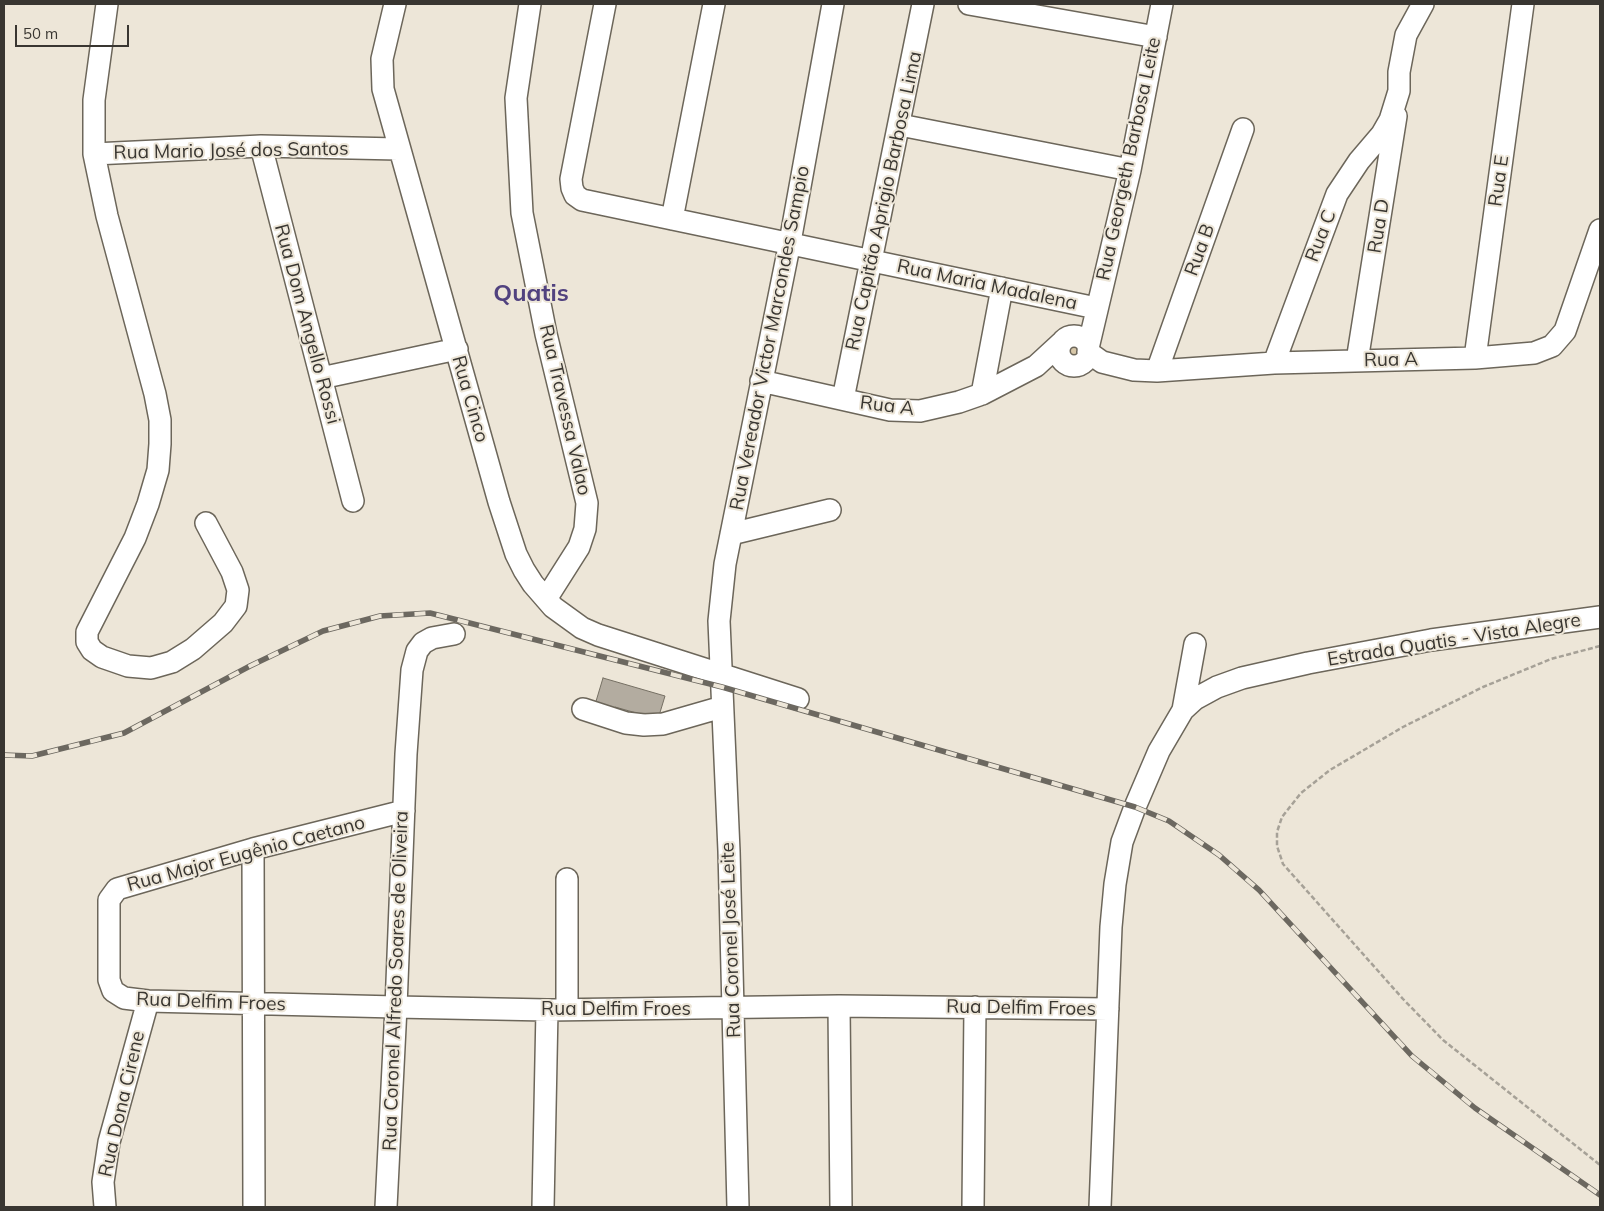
<!DOCTYPE html>
<meta charset="utf-8">
<style>
body{margin:0}
#map{position:relative;width:1604px;height:1211px;overflow:hidden;background:#ede6d8;font-family:Mulish,sans-serif}
canvas{display:block}
.frame{position:absolute;inset:0;border:5px solid #393631;pointer-events:none}
.scale{position:absolute;left:15px;top:25px;width:114px;height:22px;box-sizing:border-box;border:2px solid #393631;border-top:0;padding-left:6px;font-size:15px;line-height:18px;white-space:nowrap;color:#393631;-webkit-text-stroke:4px #ede6d8;paint-order:stroke}
</style>
<div id="map">
<canvas width="1604" height="1211"></canvas>
<div class="frame"></div>
<div class="scale">50 m</div>
</div>
<script>
const ctx = document.querySelector('canvas').getContext('2d');
ctx.lineJoin = 'round';
function fill(path, color) { ctx.fillStyle = color; ctx.fill(path, 'evenodd'); }
const toPath = rows => new Path2D(rows.map(r => 'M' + r).join(''));
function stroke(path, color, width, dash) { ctx.strokeStyle = color; ctx.lineWidth = width; ctx.lineCap = dash ? 'butt' : 'round'; ctx.setLineDash(dash || []); ctx.stroke(path); }
function drawText(font, color, halo, rows, align = 'center') {
  ctx.font = font + ' Mulish,sans-serif'; ctx.lineWidth = 4; ctx.setLineDash([]); ctx.textBaseline = 'middle'; ctx.strokeStyle = halo; ctx.fillStyle = color; for (const [text, x, y, turn = 0] of rows) {
    ctx.save(); ctx.translate(x, y); ctx.rotate((+turn || 0) * Math.PI / 180); ctx.textAlign = isNaN(turn) ? turn : align; if (halo) ctx.strokeText(text, 0, 0); ctx.fillText(text, 0, 0); ctx.restore();
  }
}
fill(toPath([
 '1061 351a12 12 0 1 1 24 0a12 12 0 1 1-24 0Z'
]), '#d7c7a8');
const building = toPath([
 [603,678,665,696,658,719,615,707,613,714,594,708,603,678]
]);
fill(building, '#b3aca0');
stroke(building, '#756f63', 1);
const minor = toPath([
 [107,4,94,100,94,154,107,216,155,394,160,420,160,444,158,470,148,504,135,538,87,632,87,642,92,650,102,657,128,666,151,668,172,662,193,649,223,623,236,606,238,590,232,572,206,523],
 [395,4,382,59,383,89,499,502,516,554,524,570,533,584,553,607,582,628,598,635,798,699],
 [530,4,516,98,522,213,546,334,587,503,585,529,579,547,546,599],
 [605,4,571,179,572,188,575,195,582,200,1096,308],
 [969,4,1156,37],
 [900,125,1130,170],
 [261,146,353,501],
 [94,154,261,146,398,149],
 [672,219,714,4],
 '1059 351a15 15 0 1 1 30 0a15 15 0 1 1-30 0Z',
 [1088,348,1130,170,1162,4],
 [1088,352,1102,362,1134,370,1157,371,1274,363,1475,358,1534,353,1552,346,1565,331,1600,230],
 [1475,358,1523,4],
 [1357,361,1396,116],
 [1274,363,1337,194,1359,161,1382,134,1390,120,1399,91,1399,72,1406,35,1423,4],
 [1157,371,1243,129],
 [321,378,457,349],
 [761,381,890,410,920,411,959,402,982,394,1036,366,1061,343],
 [982,394,1002,288],
 [843,399,923,4],
 [731,534,830,510],
 [583,709,626,723,644,725,663,724,722,707],
 [1183,710,1195,644],
 [404,811,253,849,117,889,109,900,109,980,113,991,124,998,148,1001,396,1007,547,1010,839,1006,1108,1009],
 [253,849,254,1207],
 [567,879,567,1009],
 [839,1006,841,1207],
 [105,1207,103,1182,109,1142,148,1001],
 [386,1207,396,1007,406,754,412,670,417,651,423,643,432,638,454,634],
 [543,1207,547,1010],
 [738,1207,729,851,719,621,725,564,790,242,833,4],
 [973,1207,975,1007],
 [1100,1207,1111,927,1115,884,1122,842,1135,807,1159,751,1183,710,1195,699,1217,687,1242,678,1308,663,1431,640,1600,617]
]);
stroke(minor, '#6c665a', 24);
stroke(toPath([
 [1600,646,1551,659,1483,687,1403,727,1330,770,1301,793,1282,817,1277,832,1277,846,1283,864,1403,999,1443,1040,1600,1165]
]), '#a6a197', 2.5, [5, 2.5]);
stroke(minor, '#fff', 21);
const rail = toPath([
 [4,755,32,756,124,733,250,666,323,631,380,616,430,613,722,687,1135,807,1169,821,1219,855,1259,890,1412,1056,1475,1108,1600,1195]
]);
stroke(rail, '#6c6860', 5.5);
stroke(rail, '#ede6d8', 4, [11]);
drawText('19px', '#393631', '#ede6d8', [
 ["Rua Mario José dos Santos",231,151,-1],
 ["Rua Georgeth Barbosa Leite",1129,159,-78],
 ["Rua E",1499,181,-82],
 ["Rua Capitão Aprigio Barbosa Lima",884,201,-78],
 ["Rua D",1379,226,-81],
 ["Rua C",1321,236,-69],
 ["Rua B",1200,250,-70],
 ["Rua Maria Madalena",987,285,12],
 ["Rua Dom Angello Rossi",307,324,75],
 ["Rua Vereador Victor Marcondes Sampio",770,338,-79],
 ["Rua A",1391,360,-1],
 ["Rua Cinco",470,399,74],
 ["Rua A",887,406,7],
 ["Rua Travessa Valao",565,410,77],
 ["Estrada Quatis - Vista Alegre",1454,640,-9],
 ["Rua Major Eugênio Caetano",246,854,-15],
 ["Rua Coronel José Leite",731,940,-92],
 ["Rua Coronel Alfredo Soares de Oliveira",396,981,-88],
 ["Rua Delfim Froes",211,1002,2],
 ["Rua Delfim Froes",1021,1008,1],
 ["Rua Delfim Froes",616,1009],
 ["Rua Dona Cirene",122,1104,-77]
]);
drawText('bold 24px', '#51427f', '#ede6d8', [
 ["Quatis",531,294]
]);
</script>
